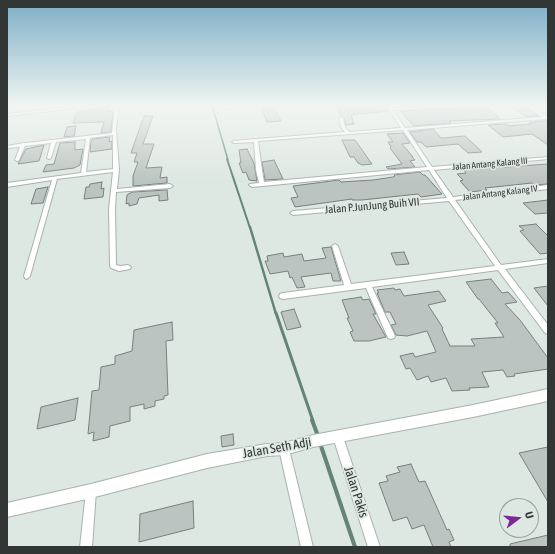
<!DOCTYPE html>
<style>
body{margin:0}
#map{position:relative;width:555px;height:554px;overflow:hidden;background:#dee8e3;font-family:"Asap Condensed",sans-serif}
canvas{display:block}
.frame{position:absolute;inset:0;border:8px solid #323634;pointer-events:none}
.north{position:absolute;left:499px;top:498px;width:40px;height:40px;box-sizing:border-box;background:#dee8e3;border:1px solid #99a19d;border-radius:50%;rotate:74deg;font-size:11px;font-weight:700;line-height:16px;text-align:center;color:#323634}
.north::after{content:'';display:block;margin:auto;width:14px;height:18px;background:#7d2897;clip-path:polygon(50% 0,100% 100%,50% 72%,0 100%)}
</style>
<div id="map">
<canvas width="555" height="554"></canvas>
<div class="frame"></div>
<div class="north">U</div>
</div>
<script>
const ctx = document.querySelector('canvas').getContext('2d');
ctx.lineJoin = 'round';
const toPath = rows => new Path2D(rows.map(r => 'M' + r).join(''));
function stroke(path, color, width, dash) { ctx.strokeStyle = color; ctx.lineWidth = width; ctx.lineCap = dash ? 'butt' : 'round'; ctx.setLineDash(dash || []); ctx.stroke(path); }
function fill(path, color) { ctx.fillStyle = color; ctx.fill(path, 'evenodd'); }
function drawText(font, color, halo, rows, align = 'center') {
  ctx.font = font + ' "Asap Condensed",sans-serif'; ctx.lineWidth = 3.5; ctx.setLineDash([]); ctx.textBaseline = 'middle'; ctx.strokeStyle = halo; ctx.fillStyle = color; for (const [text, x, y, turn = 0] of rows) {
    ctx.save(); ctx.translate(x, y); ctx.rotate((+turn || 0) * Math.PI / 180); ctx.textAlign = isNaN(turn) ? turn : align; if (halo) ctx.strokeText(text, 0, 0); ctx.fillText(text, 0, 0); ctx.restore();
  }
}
stroke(toPath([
 [212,105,228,160]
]), '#648476', 1.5);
stroke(toPath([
 [227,159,250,228]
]), '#648476', 2);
stroke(toPath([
 [250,227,276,314]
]), '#648476', 2.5);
stroke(toPath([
 [276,313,313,421]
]), '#648476', 3);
stroke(toPath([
 [312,420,318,436],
 [320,443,355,547]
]), '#648476', 4);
const building = toPath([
 [371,105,385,105,388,111,351,115,354,124,346,125,344,118,341,116,337,108,372,106,371,105],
 [468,105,486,105,500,119,449,121,451,123,414,126,400,111,465,108,468,105],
 [509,105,524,105,538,116,527,117,509,105],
 [110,106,108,112,113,111,111,132,101,133,104,122,73,123,77,112,110,106],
 [261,108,274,108,281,121,267,122,261,108],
 [144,116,153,116,143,144,154,144,146,168,162,167,160,178,167,177,167,183,133,186,133,176,138,162,134,162,137,153,131,153,144,116],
 [535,121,548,121,548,145,532,134,503,137,488,125,506,124,509,126,531,124,529,123,536,122,535,121],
 [76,126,74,136,64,137,67,127,76,126],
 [433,129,441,138,465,136,482,152,468,153,458,144,426,147,421,142,417,142,410,132,433,129],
 [403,133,410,143,402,144,413,157,412,157,415,160,410,161,415,167,388,169,386,167,402,164,390,148,391,147,388,142,393,142,387,134,403,133],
 [110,137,109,142,112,141,112,149,90,152,91,141,93,139,110,137],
 [342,140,355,140,372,164,362,165,358,163,354,157,350,157,342,140],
 [75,142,75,150,83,149,80,165,74,168,43,172,46,165,54,164,60,143,75,142],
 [44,145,39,161,18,164,26,149,44,145],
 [247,149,254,163,257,181,249,180,246,172,243,173,239,163,241,163,239,150,247,149],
 [274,160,283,179,265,180,262,162,274,160],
 [548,164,548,184,534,185,532,183,485,188,487,190,470,192,460,181,463,180,457,174,466,173,464,170,548,164],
 [420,172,423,175,425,175,442,194,421,197,418,194,362,200,352,200,352,199,295,207,291,198,298,197,293,186,339,180,341,182,373,180,393,177,395,176,394,175,420,172],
 [102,182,101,189,104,188,103,197,84,199,86,187,89,187,90,184,102,182],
 [48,187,43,203,31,204,36,189,48,187],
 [167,190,168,200,159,201,159,195,139,198,137,204,129,206,129,203,126,204,127,195,132,192,167,190],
 [548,200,548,213,535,214,523,203,548,200],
 [536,224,548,236,548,253,540,254,520,231,524,230,519,226,536,224],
 [331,247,341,281,333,281,331,273,301,277,305,287,297,288,292,277,290,278,288,271,270,274,265,261,268,261,267,256,283,253,284,257,302,254,304,261,326,258,322,248,331,247],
 [404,252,409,264,396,265,391,253,404,252],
 [491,279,502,293,508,292,517,302,505,304,520,320,548,358,548,369,514,374,515,376,507,377,503,370,482,372,489,387,469,388,470,390,452,391,446,378,431,382,428,376,417,380,410,368,406,369,400,356,413,353,415,357,436,352,427,331,407,336,396,335,391,325,396,324,390,312,385,312,377,293,379,293,377,290,394,288,395,290,400,289,404,296,439,291,446,301,428,305,443,328,442,329,450,346,475,346,471,339,504,337,495,323,498,323,479,299,478,299,466,282,491,279],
 [548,286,548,306,534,288,548,286],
 [361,297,363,300,369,299,376,314,373,314,386,337,369,341,354,341,350,332,353,331,347,318,349,318,342,300,361,297],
 [294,309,301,327,287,330,281,312,294,309],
 [172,322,173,340,166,341,168,395,164,396,164,399,155,401,155,406,144,409,144,404,130,407,130,421,110,426,109,437,93,441,94,432,88,434,92,391,99,390,101,367,115,364,115,356,132,351,134,330,172,322],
 [78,398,75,420,37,429,41,407,78,398],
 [233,434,234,445,222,447,221,436,233,434],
 [548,447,548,502,519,453,548,447],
 [411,464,419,482,425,481,447,530,449,529,454,540,449,542,451,547,433,547,424,525,412,529,407,517,393,521,379,483,388,481,386,476,400,472,397,467,411,464],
 [193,501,194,528,139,542,140,514,193,501],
 [548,535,548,547,510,547,510,544,548,535]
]);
fill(building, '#bbc4c0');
stroke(building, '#78807d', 1);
const minor = toPath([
 [86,105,96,105,94,106,7,116,7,114,86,105],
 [115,105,119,105,116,128,119,170,117,189,170,184,173,186,170,188,116,192,115,209,116,265,120,266,128,265,131,267,130,269,119,271,111,268,110,266,109,209,113,172,57,179,30,276,27,279,25,278,24,276,52,180,7,187,7,183,81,173,86,139,56,142,51,158,49,159,47,158,51,143,25,146,19,160,17,161,15,160,20,147,7,148,7,146,24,143,26,143,112,133,115,105],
 [113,135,113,169,86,172,90,138,113,135],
 [216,105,224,106,282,105,280,106,224,108,216,105],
 [386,105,390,105,392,108,449,105,467,105,465,106,393,110,405,128,542,117,525,105,529,105,548,117,548,120,546,119,407,130,432,167,548,157,548,159,434,170,453,197,548,185,548,189,455,200,501,265,548,259,548,263,505,269,548,325,548,334,545,333,498,270,372,287,395,336,394,338,391,339,388,338,366,288,283,299,280,298,279,296,280,294,283,293,344,285,332,246,335,244,338,246,351,284,495,266,449,201,293,215,290,213,293,211,447,198,429,170,252,187,249,185,250,184,259,183,256,170,254,142,234,143,232,142,234,141,256,139,345,132,341,127,339,118,341,117,343,118,345,127,349,132,401,128,386,105],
 [403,130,427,167,264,182,262,170,258,141,403,130],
 [338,432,341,434,343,437,380,547,368,547,333,437,335,434,338,432],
 [284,444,288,445,289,449,313,547,301,547,279,449,280,445,284,444],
 [91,486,95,487,96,491,92,547,80,547,86,491,87,487,91,486]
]);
const tertiary = toPath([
 [548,389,548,401,473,417,313,447,284,455,267,456,207,468,91,498,7,517,7,503,91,484,207,454,267,444,284,443,313,435,473,405,548,389]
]);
stroke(minor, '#a8b1ad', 2);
stroke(tertiary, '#a8b1ad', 2);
fill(minor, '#fff');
fill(tertiary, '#fff');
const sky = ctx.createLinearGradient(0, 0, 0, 182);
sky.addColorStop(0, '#7caec6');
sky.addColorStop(0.58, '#f0f5f2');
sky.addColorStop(1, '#f0f5f200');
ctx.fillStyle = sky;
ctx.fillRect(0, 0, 555, 182);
drawText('9px', '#323634', '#dee8e3', [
 ["Jalan Antang Kalang III",490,164,-5],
 ["Jalan Antang Kalang IV",500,193,-7]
]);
drawText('11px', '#323634', '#dee8e3', [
 ["Jalan P.JunJung Buih VII",372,206,-5]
]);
drawText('13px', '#323634', '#dee8e3', [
 ["Jalan Seth Adji",277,448,-10],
 ["Jalan Pakis",356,492,72]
]);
</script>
